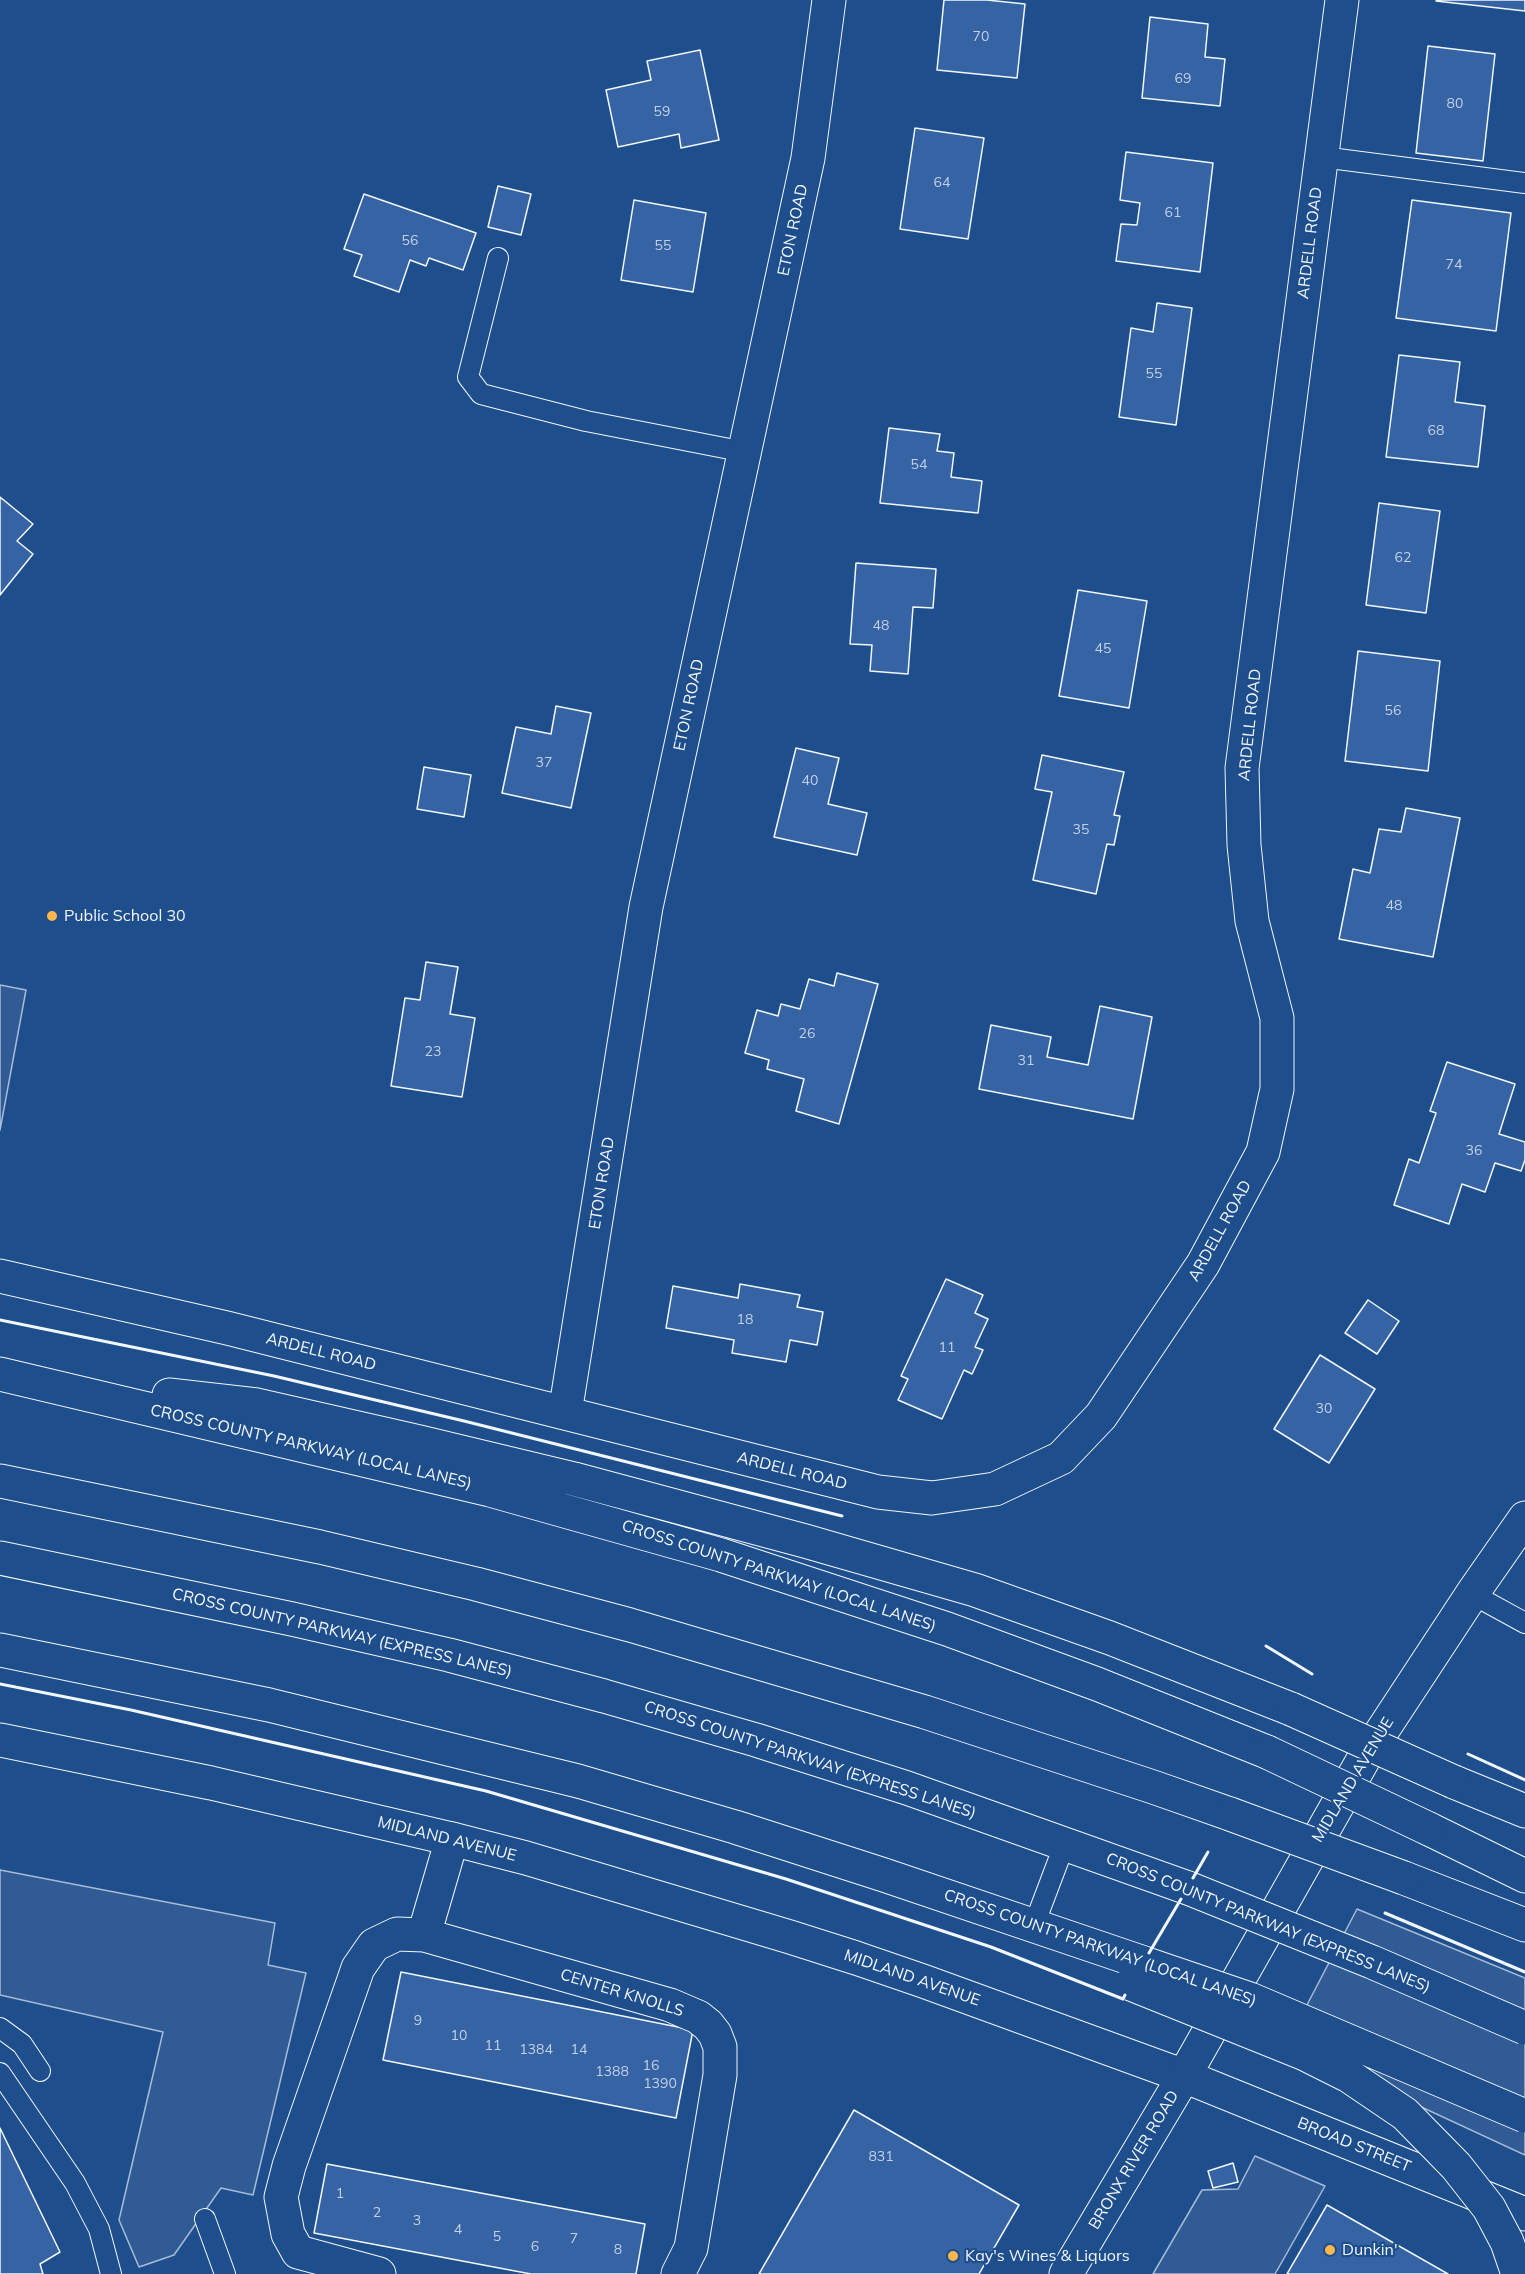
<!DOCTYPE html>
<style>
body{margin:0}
canvas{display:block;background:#1f4e8c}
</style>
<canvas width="1525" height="2274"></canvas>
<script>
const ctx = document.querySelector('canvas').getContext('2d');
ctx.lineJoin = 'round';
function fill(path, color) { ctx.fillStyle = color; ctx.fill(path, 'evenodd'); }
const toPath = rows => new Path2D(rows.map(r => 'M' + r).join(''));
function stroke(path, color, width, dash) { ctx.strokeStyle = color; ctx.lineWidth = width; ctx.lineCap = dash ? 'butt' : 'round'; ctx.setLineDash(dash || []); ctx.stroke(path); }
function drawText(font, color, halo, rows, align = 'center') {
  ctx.font = font + ' Mulish,sans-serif'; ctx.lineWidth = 4.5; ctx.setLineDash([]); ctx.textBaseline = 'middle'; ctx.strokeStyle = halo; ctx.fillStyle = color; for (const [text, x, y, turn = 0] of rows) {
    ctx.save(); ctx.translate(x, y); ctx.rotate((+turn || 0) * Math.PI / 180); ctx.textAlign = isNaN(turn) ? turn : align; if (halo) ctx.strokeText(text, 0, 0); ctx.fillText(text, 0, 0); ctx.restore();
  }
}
const parking = toPath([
 [0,985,26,990,0,1130,0,985],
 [0,1870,275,1923,268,1965,306,1973,253,2195,221,2188,174,2255,139,2267,119,2220,163,2032,0,1995,0,1870],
 [1357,1909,1525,1978,1525,2155,1333,2066,1296,2026,1357,1909],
 [1255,2156,1325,2186,1275,2274,1153,2274,1202,2190,1238,2189,1255,2156]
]);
fill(parking, '#305b95');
stroke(parking, '#a8bbd7', 1.5);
const building = toPath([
 [944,0,987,0,1025,4,1017,78,937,70,944,0],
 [1437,0,1525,0,1525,11,1436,1,1437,0],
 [1150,17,1208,24,1205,57,1225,59,1220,106,1142,98,1150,17],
 [1428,46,1495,54,1483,161,1416,153,1428,46],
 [700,50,719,140,681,148,679,134,618,147,606,90,651,80,647,61,700,50],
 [915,128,984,138,968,239,900,229,915,128],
 [1126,152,1213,163,1200,272,1116,261,1121,224,1137,225,1140,203,1120,200,1126,152],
 [498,186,531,194,521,235,488,227,498,186],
 [364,194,476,233,463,270,429,258,426,266,410,260,399,292,354,276,362,255,344,249,364,194],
 [634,200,706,213,693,292,621,280,634,200],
 [1412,200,1511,213,1496,331,1396,318,1412,200],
 [1157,303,1192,308,1176,425,1119,417,1131,328,1153,332,1157,303],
 [1399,355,1460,362,1455,402,1485,406,1478,467,1386,457,1399,355],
 [889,428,940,434,937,451,954,453,951,477,982,481,978,513,880,503,889,428],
 [0,497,33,524,17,541,33,554,0,595,0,497],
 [1379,503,1440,511,1426,613,1366,605,1379,503],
 [856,563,936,569,933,608,913,607,908,674,870,671,872,645,850,644,856,563],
 [1078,590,1147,601,1129,708,1059,696,1078,590],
 [1358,651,1440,661,1428,771,1345,761,1358,651],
 [556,706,591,713,571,808,502,793,516,727,551,734,556,706],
 [796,748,839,758,828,804,867,813,857,855,774,837,796,748],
 [1042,755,1124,772,1114,815,1120,816,1114,845,1107,844,1096,894,1033,880,1052,792,1035,789,1042,755],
 [424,767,471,775,464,817,417,809,424,767],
 [1406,808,1460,818,1433,957,1339,939,1353,869,1370,873,1379,829,1401,832,1406,808],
 [426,962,458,967,450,1014,475,1018,462,1097,391,1086,405,998,420,1000,426,962],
 [837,973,878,984,839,1124,796,1111,804,1079,767,1069,769,1060,745,1053,757,1010,778,1016,781,1004,800,1009,809,979,834,986,837,973],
 [1100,1006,1152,1017,1133,1119,979,1089,991,1025,1051,1037,1047,1057,1088,1065,1100,1006],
 [1447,1062,1515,1084,1499,1134,1525,1142,1525,1160,1521,1171,1495,1163,1485,1192,1462,1184,1449,1224,1394,1205,1409,1159,1419,1163,1436,1113,1430,1111,1447,1062],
 [946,1279,983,1295,975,1313,988,1319,975,1347,983,1350,972,1374,964,1370,942,1419,898,1400,908,1379,901,1376,946,1279],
 [740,1284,800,1295,797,1307,823,1312,817,1345,790,1340,786,1362,732,1353,734,1340,666,1328,673,1286,738,1298,740,1284],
 [1368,1300,1399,1321,1377,1354,1345,1333,1368,1300],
 [1320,1355,1375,1389,1329,1463,1274,1429,1320,1355],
 [401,1972,693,2030,676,2118,383,2060,401,1972],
 [854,2110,1019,2205,979,2274,759,2274,854,2110],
 [0,2128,60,2252,40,2264,43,2274,0,2274,0,2128],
 [1233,2163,1238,2182,1213,2188,1208,2171,1233,2163],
 [327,2164,645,2224,636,2274,531,2274,314,2233,327,2164],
 [1327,2205,1448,2274,1287,2274,1327,2205]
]);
fill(building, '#3563a3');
stroke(building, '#f2f6ff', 1.5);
const service = toPath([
 [1322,157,1525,183],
 [498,258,468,377,481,394,586,421,745,452],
 [1472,1594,1525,1623],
 [1034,1925,1065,1843],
 [0,2028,22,2044,40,2071],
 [0,2073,75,2183,99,2229,111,2274],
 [205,2219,225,2274]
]);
const minor = toPath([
 [0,1276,227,1328,878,1492,932,1498,995,1489,1061,1458,1101,1416,1203,1264,1263,1152,1277,1089,1277,1018,1252,921,1244,845,1242,768,1342,0],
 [565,1413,646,907,808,158,829,0],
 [424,1935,452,1839],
 [379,2274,298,2252,288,2234,281,2197,289,2166,358,1968,374,1945,397,1934,424,1935,670,2005,698,2017,708,2025,715,2034,720,2047,720,2075,691,2248,678,2274]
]);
const tertiary = toPath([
 [0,1740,211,1783,452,1839,526,1858,790,1937,856,1958,923,1981,1184,2076,1066,2274]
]);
const secondary = toPath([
 [1525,1518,1472,1594,1363,1760,1184,2076,1525,2214]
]);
const motorway = toPath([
 [0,1374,490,1490,721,1555,947,1629,1097,1684,1267,1752],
 [169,1395,257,1405,420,1442,574,1479,805,1541,975,1590,1110,1638,1291,1709],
 [0,1481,320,1547,476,1584,630,1625,925,1712,1153,1787,1230,1814],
 [0,1558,292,1619,449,1655,604,1696,756,1740,907,1788,1188,1888],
 [0,1650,269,1705,578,1781,735,1827,884,1875,1144,1963],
 [1454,1782,1525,1811],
 [1429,1829,1525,1876],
 [1404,1878,1525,1925]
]);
stroke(service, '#f2f6ff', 22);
stroke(minor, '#f2f6ff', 35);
stroke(tertiary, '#f2f6ff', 35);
stroke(secondary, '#f2f6ff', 35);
stroke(motorway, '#f2f6ff', 35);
stroke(service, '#1f4e8c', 20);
stroke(minor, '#1f4e8c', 33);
stroke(tertiary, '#1f4e8c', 33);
stroke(secondary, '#1f4e8c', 33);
stroke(motorway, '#1f4e8c', 33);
const motorwayBridge = toPath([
 [1291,1709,1454,1782],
 [1267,1752,1429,1829],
 [1230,1814,1404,1878],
 [1188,1888,1372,1962,1525,2028],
 [1144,1963,1250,1999,1525,2116],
 [1131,1984,1305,2054,1349,2076,1405,2114,1456,2166,1489,2208,1507,2242,1518,2274]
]);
stroke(motorwayBridge, '#f2f6ff', 35, []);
stroke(motorwayBridge, '#1f4e8c', 33);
stroke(toPath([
 [0,1320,274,1376,464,1421,842,1516],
 [1266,1646,1312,1674],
 [0,1684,131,1710,486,1791,786,1879,991,1947,1123,1999,1125,1995],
 [1468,1754,1525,1780],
 [1193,1878,1208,1852],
 [1385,1913,1525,1972],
 [1149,1953,1181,1899]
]), '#f2f6ff', 3);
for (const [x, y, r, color] of [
 [52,916,6,"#ffb74d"],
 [1330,2250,6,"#ffb74d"],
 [953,2256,6,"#ffb74d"]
]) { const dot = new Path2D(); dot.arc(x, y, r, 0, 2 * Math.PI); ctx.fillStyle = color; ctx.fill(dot); stroke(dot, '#1f4e8c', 2); }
drawText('14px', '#c3d1e8', null, [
 ["70",981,37],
 ["69",1183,79],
 ["80",1455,104],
 ["59",662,112],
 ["64",942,183],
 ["61",1173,213],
 ["56",410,241],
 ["55",663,246],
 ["74",1454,265],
 ["55",1154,374],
 ["68",1436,431],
 ["54",919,465],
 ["62",1403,558],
 ["48",881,626],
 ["45",1103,649],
 ["56",1393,711],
 ["37",544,763],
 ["40",810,781],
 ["35",1081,830],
 ["48",1394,906],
 ["26",807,1034],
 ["23",433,1052],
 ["31",1026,1061],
 ["36",1474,1151],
 ["18",745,1320],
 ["11",947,1348],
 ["30",1324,1409],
 ["9",418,2021],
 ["10",459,2036],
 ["11",493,2046],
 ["1384",536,2050],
 ["14",579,2050],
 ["16",651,2066],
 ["1388",612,2072],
 ["1390",660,2084],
 ["831",881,2157],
 ["1",340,2194],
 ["2",377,2213],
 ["3",417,2221],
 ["4",458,2230],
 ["5",497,2237],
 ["7",574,2239],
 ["6",535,2247],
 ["8",618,2250]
]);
drawText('16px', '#f2f6ff', '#1f4e8c', [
 ["ETON ROAD",793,230,-78],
 ["ARDELL ROAD",1310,243,-83],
 ["ETON ROAD",689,705,-78],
 ["ARDELL ROAD",1250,725,-84],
 ["ETON ROAD",602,1183,-81],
 ["ARDELL ROAD",1220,1231,-61],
 ["ARDELL ROAD",321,1352,14],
 ["CROSS COUNTY PARKWAY (LOCAL LANES)",311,1447,13],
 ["ARDELL ROAD",792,1471,14],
 ["CROSS COUNTY PARKWAY (LOCAL LANES)",779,1576,18],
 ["CROSS COUNTY PARKWAY (EXPRESS LANES)",342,1633,13],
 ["CROSS COUNTY PARKWAY (EXPRESS LANES)",810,1760,18],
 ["MIDLAND AVENUE",1353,1780,-59],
 ["MIDLAND AVENUE",447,1839,14],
 ["CROSS COUNTY PARKWAY (EXPRESS LANES)",1268,1923,22],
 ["CROSS COUNTY PARKWAY (LOCAL LANES)",1100,1948,19],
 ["MIDLAND AVENUE",912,1978,19],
 ["CENTER KNOLLS",622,1993,17],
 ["BROAD STREET",1354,2145,22],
 ["BRONX RIVER ROAD",1134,2160,-59]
]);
drawText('16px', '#f2f6ff', '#1f4e8c', [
 ["Public School 30",64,916],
 ["Dunkin'",1342,2250],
 ["Kay's Wines & Liquors",965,2256]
], 'left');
</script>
